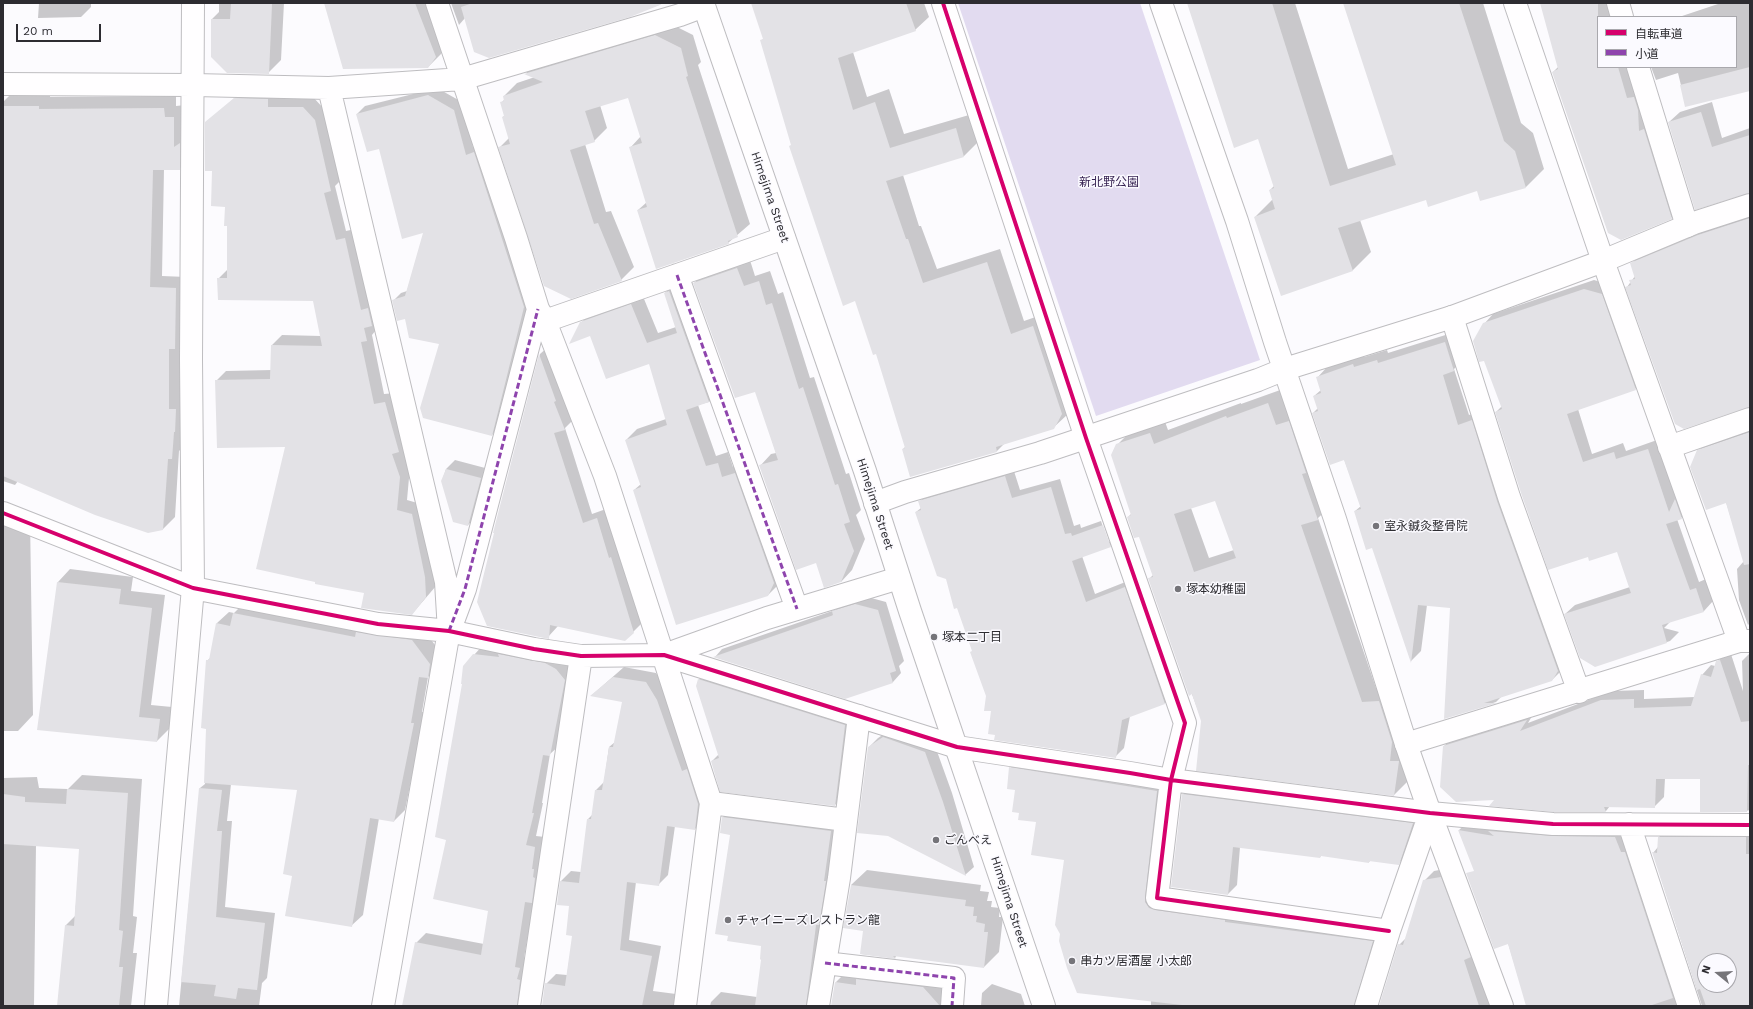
<!DOCTYPE html>
<meta charset="utf-8">
<style>
body{margin:0}
#map{position:relative;width:1753px;height:1009px;overflow:hidden;background:#fcfbfe;font-family:"Work Sans","Noto Sans JP",sans-serif}
canvas{display:block}
.frame{position:absolute;inset:0;border:4px solid #2d2c31;pointer-events:none}
.legend{position:absolute;left:1597px;top:16px;width:140px;height:52px;box-sizing:border-box;background:#fbfaff;border:1px solid #a9a8ad;margin:0;padding:5px 7px;list-style:none;font-size:12px;color:#2d2c31}
.legend li{display:flex;align-items:center;gap:8px;height:20px}
.legend b{width:20px;border:1px solid #a9a8ad}
.north{position:absolute;left:1697px;top:953px;width:40px;height:40px;box-sizing:border-box;background:#fbfaff;border:1px solid #a9a8ad;border-radius:50%;rotate:288deg;font-size:11px;font-weight:700;line-height:16px;text-align:center;color:#2d2c31}
.north::after{content:'';display:block;margin:auto;width:14px;height:18px;background:#757479;clip-path:polygon(50% 0,100% 100%,50% 72%,0 100%)}
.scale{position:absolute;left:16px;top:24px;width:85px;height:18px;box-sizing:border-box;border:2px solid #2d2c31;border-top:0;padding-left:5px;font-size:12px;line-height:14px;white-space:nowrap;color:#2d2c31;-webkit-text-stroke:3px #fbfaff;paint-order:stroke}
</style>
<div id="map">
<canvas width="1753" height="1009"></canvas>
<div class="frame"></div>
<ul class="legend">
<li><b style="height:5px;background:#d6006c"></b>自転車道</li>
<li><b style="height:5px;background:#8e44ad"></b>小道</li>
</ul>
<div class="north">N</div>
<div class="scale">20 m</div>
</div>
<script>
const ctx = document.querySelector('canvas').getContext('2d');
ctx.lineJoin = 'round';
function fill(path, color) { ctx.fillStyle = color; ctx.fill(path, 'evenodd'); }
const toPath = rows => new Path2D(rows.map(r => 'M' + r).join(''));
function stroke(path, color, width, dash) { ctx.strokeStyle = color; ctx.lineWidth = width; ctx.lineCap = dash ? 'butt' : 'round'; ctx.setLineDash(dash || []); ctx.stroke(path); }
function drawText(font, color, halo, rows, align = 'center') {
  ctx.font = font + ' "Work Sans","Noto Sans JP",sans-serif'; ctx.lineWidth = 3; ctx.setLineDash([]); ctx.textBaseline = 'middle'; ctx.strokeStyle = halo; ctx.fillStyle = color; for (const [text, x, y, turn = 0] of rows) {
    ctx.save(); ctx.translate(x, y); ctx.rotate((+turn || 0) * Math.PI / 180); ctx.textAlign = isNaN(turn) ? turn : align; if (halo) ctx.strokeText(text, 0, 0); ctx.fillText(text, 0, 0); ctx.restore();
  }
}
fill(toPath([
 [958,3,1140,3,1260,360,1096,416]
]), '#e2dbf0');
fill(toPath([
 [39,3,91,3,91,7,81,17,38,18],
 [219,3,284,3,281,60,268,73,212,19,219,12],
 [325,3,441,3,452,38,441,54,428,67],
 [451,3,664,3,630,16,465,18,459,25],
 [760,3,924,3,929,17,915,30,853,52,867,97,889,89,904,134,969,115,978,142,964,156,903,175,919,226,921,226,937,269,1000,249,1024,321,1047,313,1068,414,1053,428,1005,443,997,451,903,449,906,446,877,353,792,144,761,41,764,38],
 [1188,3,1295,3,1348,169,1394,154,1344,3,1483,3,1521,123,1533,133,1544,169,1526,187,1478,190,1427,199,1360,220,1371,252,1353,270,1282,295,1255,217,1273,199,1270,190,1274,186,1259,138],
 [1541,3,1619,3,1623,17,1598,17,1598,67,1639,67,1682,207,1671,218,1553,72,1559,66],
 [1721,3,1750,3,1750,90,1686,106,1678,73,1656,80,1651,67,1736,67,1736,17,1679,17],
 [669,23,693,35,701,62,698,65,750,224,728,243,638,210,647,202,630,148,641,136,629,96,600,105,607,128,594,141,585,144,606,212,611,211,634,267,621,280,500,147,509,138,503,117,505,115,501,103,505,99,504,96,517,83,535,77,526,73,538,61],
 [437,88,462,102,473,147,482,145,532,299,500,427,492,435,441,343,406,318,393,301,401,293,407,291,424,232,380,147,357,114,365,106],
 [245,89,313,97,325,110,340,181,335,186,346,231,355,229,376,330,372,335,384,394,395,393,408,441,402,447,410,467,407,500,421,504,436,586,412,614,365,592,286,446,216,381,226,371,272,370,272,345,282,335,321,336,314,300,218,279,228,269,228,225,226,206,213,170,206,123],
 [50,94,50,97,176,96,176,106,185,105,191,158,179,169,164,169,162,276,187,277,184,446,179,451,175,517,163,529,18,481,15,485,3,481,3,102,10,95],
 [1712,102,1722,138,1750,128,1750,192,1669,122,1680,112],
 [1750,212,1750,406,1627,287,1635,276,1631,264,1642,253],
 [749,257,755,276,770,271,778,294,783,292,810,378,814,377,846,474,849,473,861,510,856,515,865,539,852,570,841,582,817,561,760,466,771,454,776,453,756,390,694,283,706,272],
 [1594,280,1611,285,1645,379,1635,389,1578,409,1592,454,1623,443,1626,451,1657,440,1676,499,1684,491,1691,508,1681,518,1677,519,1699,582,1706,579,1713,601,1704,611,1671,621,1664,628,1679,632,1670,641,1595,666,1565,614,1575,605,1630,587,1617,550,1588,556,1496,412,1502,406,1484,324,1493,314],
 [676,282,720,391,709,402,698,405,716,456,728,452,733,467,746,463,779,584,768,595,634,490,641,484,626,440,637,429,666,419,650,363,591,335,581,323,592,311,642,294,658,333,676,327,665,293],
 [1455,332,1464,359,1454,369,1469,415,1482,410,1563,669,1552,680,1502,696,1496,702,1445,718,1452,607,1427,605,1421,651,1411,661,1373,547,1355,511,1361,506,1344,459,1313,413,1318,408,1314,396,1321,390,1317,378,1327,367,1363,355,1364,357,1387,350,1388,353],
 [549,346,574,419,565,428,592,514,606,509,643,622,633,632,558,626,548,637,494,532,540,354],
 [1283,389,1332,505,1318,518,1376,688,1393,687,1408,781,1394,795,1202,721,1149,579,1153,575,1139,535,1128,517,1132,513,1117,445,1132,430,1164,419,1168,430,1241,403,1241,404],
 [1216,499,1234,550,1209,558,1191,508],
 [1750,426,1750,623,1748,625,1739,600,1737,569,1744,561,1726,502,1698,451,1709,440],
 [455,460,489,469,477,516,468,525,442,481,446,469],
 [1013,468,1020,490,1060,479,1074,526,1080,524,1081,528,1101,521,1108,542,1110,542,1102,520,1112,517,1119,537,1110,546,1082,556,1095,594,1133,579,1174,695,1165,703,1130,716,1124,748,1115,757,996,734,992,711,973,650,947,579,916,512,921,508,919,502,928,493],
 [3,517,30,517,33,715,18,731,3,731],
 [70,569,133,577,131,591,165,595,151,705,172,707,170,728,157,741,39,729,58,582],
 [864,596,886,602,904,661,899,666,901,673,893,682,845,698,715,657,722,649,835,610,841,603],
 [245,602,423,629,441,653,439,666,428,677,422,712,425,712,405,810,394,821,379,818,363,915,351,926,293,875,298,789,231,784,227,821,232,821,225,907,275,913,267,978,262,983,259,1006,179,1006,200,788,205,784,208,728,207,661,211,657,217,623,229,612,234,613],
 [484,644,556,654,574,670,560,745,550,754,542,803,543,803,536,836,545,837,541,892,534,900,524,958,529,959,532,1006,403,1006,416,943,426,933,484,944,489,910,447,839,474,655],
 [1730,651,1743,691,1742,661,1750,653,1750,810,1746,811,1701,778,1665,778,1664,797,1654,807,1610,806,1606,811,1554,810,1496,799,1444,746,1454,736,1535,711,1528,723,1612,691,1644,690,1644,699,1695,697,1702,675,1711,665,1715,666,1717,662,1727,652],
 [624,667,656,673,667,689,705,819,695,829,675,826,668,875,658,885,636,882,629,940,661,946,653,991,676,994,674,1006,543,1006,546,984,556,974,567,975,573,935,570,905,558,904,561,881,571,871,581,872,588,819,593,814,596,790,604,782,609,747,615,742,623,701,592,695],
 [707,671,853,717,843,797,835,805,712,761,719,754,699,679],
 [893,728,934,743,952,793,974,867,965,875,869,747,878,738],
 [1020,758,1167,781,1154,886,1382,932,1369,1006,1151,1006,1151,1001,1061,934,1065,859,1037,821,1020,812,1010,768],
 [82,775,142,779,133,916,137,917,133,953,137,953,131,1006,58,1006,66,925,75,916,80,848,36,845,34,1006,3,1006,3,778,37,777,39,788,68,789],
 [1192,785,1421,815,1407,855,1398,864,1371,860,1369,862,1322,855,1320,857,1240,847,1237,885,1228,894,1183,794],
 [733,807,840,821,821,1006,710,1006,711,1002,721,992,757,997,762,959,762,945,729,935,731,834,723,817],
 [1469,821,1625,827,1691,1006,1527,1006,1508,943,1459,830],
 [1669,828,1750,828,1750,1006,1702,1006,1653,853,1658,847,1659,837],
 [1705,961,1729,961,1729,985,1705,985],
 [1450,868,1491,1006,1380,1006,1399,945,1406,938,1424,881,1434,871],
 [867,870,981,885,980,891,989,892,987,901,992,901,991,907,1000,908,999,917,1003,917,999,952,984,967,897,955,895,958,861,954,864,930,851,885],
 [846,972,933,977,946,991,944,1006,832,1006,836,982],
 [992,984,1021,994,1025,1006,981,1006,982,993]
]), '#0003');
fill(toPath([
 [324,3,415,3,436,57,428,68,343,69],
 [473,3,660,3,660,5,630,17,489,58,474,52,461,7],
 [751,3,906,3,916,31,838,58,853,110,875,102,890,148,956,128,964,157,886,181,906,239,908,239,923,283,987,262,1011,334,1033,326,1062,414,1054,429,996,447,997,452,910,477,902,449,905,448,876,354,873,355,855,301,843,306,812,214,789,146,791,145,760,40,763,39],
 [1187,3,1272,3,1330,186,1396,165,1343,3,1459,3,1504,141,1515,151,1526,188,1480,201,1477,191,1428,207,1426,200,1338,228,1353,271,1281,296,1254,217,1275,209,1269,190,1274,188,1258,139,1234,148],
 [1540,3,1598,3,1598,67,1618,67,1627,98,1634,97,1638,110,1639,131,1644,129,1672,219,1621,240,1608,233,1552,72,1558,69],
 [231,4,272,4,269,74,227,73,211,57,211,19,230,19],
 [655,35,681,48,688,76,686,77,738,237,728,241,729,244,656,269,637,210,647,207,629,147,642,143,628,98,585,111,595,142,570,150,594,224,598,223,622,281,571,299,544,286,498,147,510,144,502,117,504,116,500,102,504,101,503,96,543,82,524,74],
 [1750,67,1750,91,1685,107,1680,85],
 [428,95,454,110,466,155,474,152,524,307,492,436,423,418,420,408,439,344,409,338,405,319,397,321,392,300,405,296,423,233,402,239,379,149,367,152,356,114],
 [234,98,268,99,268,107,303,107,315,120,331,191,324,193,336,240,345,238,361,310,368,308,372,326,364,328,367,341,361,342,374,404,385,402,399,452,392,454,400,477,397,510,412,514,425,577,426,597,412,615,361,608,364,593,315,584,315,582,256,569,285,447,217,448,215,380,270,379,271,345,322,346,313,301,218,300,217,278,227,278,227,226,224,226,225,207,211,206,212,171,205,171,205,122],
 [3,106,39,106,39,109,164,108,165,117,174,117,174,147,180,143,180,170,153,170,150,287,176,288,175,349,169,349,169,409,176,409,175,432,174,432,172,459,168,459,163,530,148,533,95,515,3,476],
 [1701,112,1712,147,1750,135,1750,193,1695,210,1668,122],
 [1750,218,1750,407,1684,429,1675,424,1625,287,1631,285,1629,280,1635,279,1630,263,1698,235],
 [737,268,744,286,759,281,766,305,772,303,799,389,803,387,835,485,838,484,850,522,844,524,854,551,841,582,824,588,816,563,796,570,759,465,778,460,755,392,735,398,693,283],
 [1584,289,1602,294,1636,390,1567,414,1583,462,1614,452,1616,459,1648,449,1669,512,1675,499,1682,519,1666,524,1690,590,1696,588,1704,612,1662,625,1667,643,1595,667,1580,658,1564,614,1631,593,1617,552,1589,561,1588,557,1548,570,1521,493,1495,412,1502,409,1484,361,1479,362,1473,341,1483,323],
 [669,291,709,402,686,410,706,466,718,463,722,477,735,473,774,583,768,596,676,625,633,490,641,487,625,440,667,425,649,364,606,379,590,336,569,344,580,322,631,304,647,343,677,333,664,293],
 [1445,342,1454,371,1443,375,1458,425,1472,420,1497,501,1558,671,1552,681,1484,703,1497,703,1444,719,1450,608,1418,605,1411,663,1372,548,1366,550,1354,511,1361,509,1344,460,1330,465,1312,413,1318,411,1313,396,1321,393,1316,377,1353,364,1354,367,1377,360,1378,363],
 [539,354,556,401,554,402,565,430,554,433,583,523,597,518,609,558,611,557,634,633,625,641,550,625,549,639,487,626,477,602,494,533,493,533],
 [1268,403,1276,425,1289,421,1306,473,1302,474,1318,520,1301,525,1362,702,1379,701,1392,742,1390,761,1399,761,1394,796,1196,771,1201,721,1192,694,1189,696,1148,578,1153,577,1139,537,1134,538,1127,517,1131,515,1111,455,1116,444,1150,433,1154,444,1226,416,1227,418],
 [1215,501,1236,558,1194,572,1174,514],
 [1750,432,1750,564,1744,565,1726,503,1706,510,1690,467,1697,450],
 [446,469,481,478,468,526,453,522,441,481],
 [1005,476,1012,498,1051,487,1065,534,1071,533,1072,536,1103,525,1111,547,1072,561,1086,602,1125,587,1165,704,1122,720,1116,758,994,740,995,735,988,734,991,711,984,711,986,696,970,652,972,651,957,608,954,609,946,579,937,576,915,512,921,510,918,501],
 [57,582,121,589,119,604,152,608,139,717,160,719,157,742,37,730],
 [855,604,878,610,896,671,890,673,893,683,845,699,713,657,831,616,833,615,832,611],
 [233,613,355,637,356,632,412,640,430,664,428,678,419,677,411,723,414,723,394,822,370,818,352,927,285,916,292,876,283,874,297,790,204,783,206,729,201,728,206,660,209,660,216,623,230,626],
 [473,654,499,657,498,654,545,663,556,669,565,680,550,756,543,755,532,813,534,813,526,845,535,847,532,869,534,869,533,877,535,878,532,903,525,902,515,967,520,968,517,979,520,980,517,1006,402,1006,415,942,481,955,488,911,433,899,446,840,435,837,462,684,461,684,463,666],
 [1720,660,1741,722,1750,721,1750,765,1748,765,1747,812,1700,812,1700,779,1656,779,1655,808,1604,807,1606,812,1554,812,1489,806,1494,800,1456,802,1440,787,1443,746,1527,720,1520,731,1601,700,1634,699,1634,708,1691,706,1701,674,1711,677,1716,661],
 [613,677,646,682,657,700,682,771,687,769,698,804,695,830,667,826,659,886,627,882,620,950,652,956,642,1006,542,1006,545,983,565,986,572,936,566,935,569,906,557,905,560,881,579,883,587,819,591,819,595,790,602,790,609,747,613,747,622,702,590,696],
 [698,679,845,725,835,806,720,792,711,761,719,758,696,686],
 [883,737,925,752,943,802,966,876,888,836,857,833,868,747],
 [1009,767,1157,791,1145,897,1145,902,1149,908,1155,910,1225,920,1225,922,1373,941,1354,1006,1191,1006,1077,993,1067,968,1059,941,1060,934,1055,925,1064,860,1031,855,1036,822,1018,820,1019,813,1012,812,1015,790,1007,789],
 [199,788,222,790,217,831,222,831,216,917,265,923,257,990,238,988,236,999,214,996,216,985,181,982],
 [67,789,128,793,119,930,123,931,119,967,123,967,119,1006,57,1006,65,925,74,926,79,849,3,844,3,794,25,797,25,802,66,804],
 [1182,794,1413,823,1399,865,1369,861,1369,863,1321,856,1320,858,1233,847,1228,895,1171,887],
 [722,817,831,831,824,881,826,881,819,925,816,925,806,1006,755,1006,761,960,760,959,761,946,727,941,728,936,715,934,730,835,720,833],
 [1458,830,1494,836,1488,831,1553,836,1615,837,1621,852,1625,852,1673,998,1649,1006,1526,1006,1508,944,1494,949,1466,873,1474,871],
 [1658,837,1746,837,1746,854,1750,854,1750,1006,1706,1006,1700,989,1697,990,1652,852,1657,853],
 [1705,961,1729,961,1729,985,1705,985],
 [1441,877,1471,957,1464,960,1479,1006,1379,1006,1398,944,1403,945,1423,880],
 [851,885,966,900,965,906,974,907,973,916,977,916,976,922,985,924,984,932,988,932,984,968,893,956,896,959,860,954,863,931,843,928],
 [856,979,923,987,940,1006,831,1006,835,982,856,985]
]), '#e3e2e6');
const street = toPath([
 [437,3,516,238,538,309,545,321,605,476,711,803,685,1006],
 [943,3,1086,438,1185,723,1171,780,1157,898,1389,931],
 [1515,3,1603,261,1739,641],
 [1618,3,1622,17],
 [1638,67,1687,226],
 [3,84,194,85,329,88,462,79,680,15,704,6],
 [329,88,446,582,449,631,383,1006],
 [677,275,797,609],
 [1452,317,1509,497,1579,692],
 [545,321,784,238],
 [1669,447,1750,419],
 [3,513,193,588,378,624,449,631,534,649,581,656,664,655,957,747,1130,773,1171,780,1430,813,1553,824,1750,825],
 [452,624,465,589,538,309],
 [664,655,767,618,899,578],
 [1406,744,1739,641,1750,641],
 [711,803,846,820],
 [1629,824,1689,1006],
 [825,963,954,978,952,1006],
 [156,1006,193,588,191,359,193,3],
 [529,1006,581,656],
 [818,1006,839,878,859,716],
 [1366,1006,1389,931,1430,813]
]);
const secondary = toPath([
 [1161,3,1237,221,1275,342,1335,519,1406,744,1430,813,1502,1006],
 [875,503,905,492,1040,453,1258,380,1285,369,1452,317,1603,261,1694,223,1750,205]
]);
const primary = toPath([
 [703,3,865,471,910,611,1044,1006]
]);
stroke(street, '#bebdc0', 24);
stroke(secondary, '#bebdc0', 24);
stroke(primary, '#bebdc0', 24);
stroke(street, '#fffeff', 22);
stroke(secondary, '#fffeff', 22);
stroke(primary, '#fffeff', 22);
stroke(toPath([
 [677,275,797,609],
 [449,631,465,589,538,309],
 [825,963,954,978,952,1006]
]), '#8e44ad', 3, [6, 3]);
stroke(toPath([
 [943,3,1086,438,1185,723,1171,780,1157,898,1389,931],
 [3,513,193,588,378,624,449,631,534,649,581,656,664,655,957,747,1130,773,1171,780,1430,813,1553,824,1750,825]
]), '#d6006c', 4);
for (const [x, y, r, color] of [
 [1376,526,4,"#757479"],
 [1178,589,4,"#757479"],
 [934,637,4,"#757479"],
 [936,840,4,"#757479"],
 [728,920,4,"#757479"],
 [1072,961,4,"#757479"]
]) { const dot = new Path2D(); dot.arc(x, y, r, 0, 2 * Math.PI); ctx.fillStyle = color; ctx.fill(dot); stroke(dot, '#fbfaff', 1.5); }
drawText('12px', '#331f50', '#fbfaff', [
 ["新北野公園",1109,182]
]);
drawText('12px', '#2d2c31', '#fbfaff', [
 ["Himejima Street",770,197,71],
 ["Himejima Street",875,504,72],
 ["Himejima Street",1009,902,72]
]);
drawText('12px', '#2d2c31', '#fbfaff', [
 ["室永鍼灸整骨院",1384,526],
 ["塚本幼稚園",1186,589],
 ["塚本二丁目",942,637],
 ["ごんべえ",944,840],
 ["チャイニーズレストラン龍",736,920],
 ["串カツ居酒屋 小太郎",1080,961]
], 'left');
</script>
